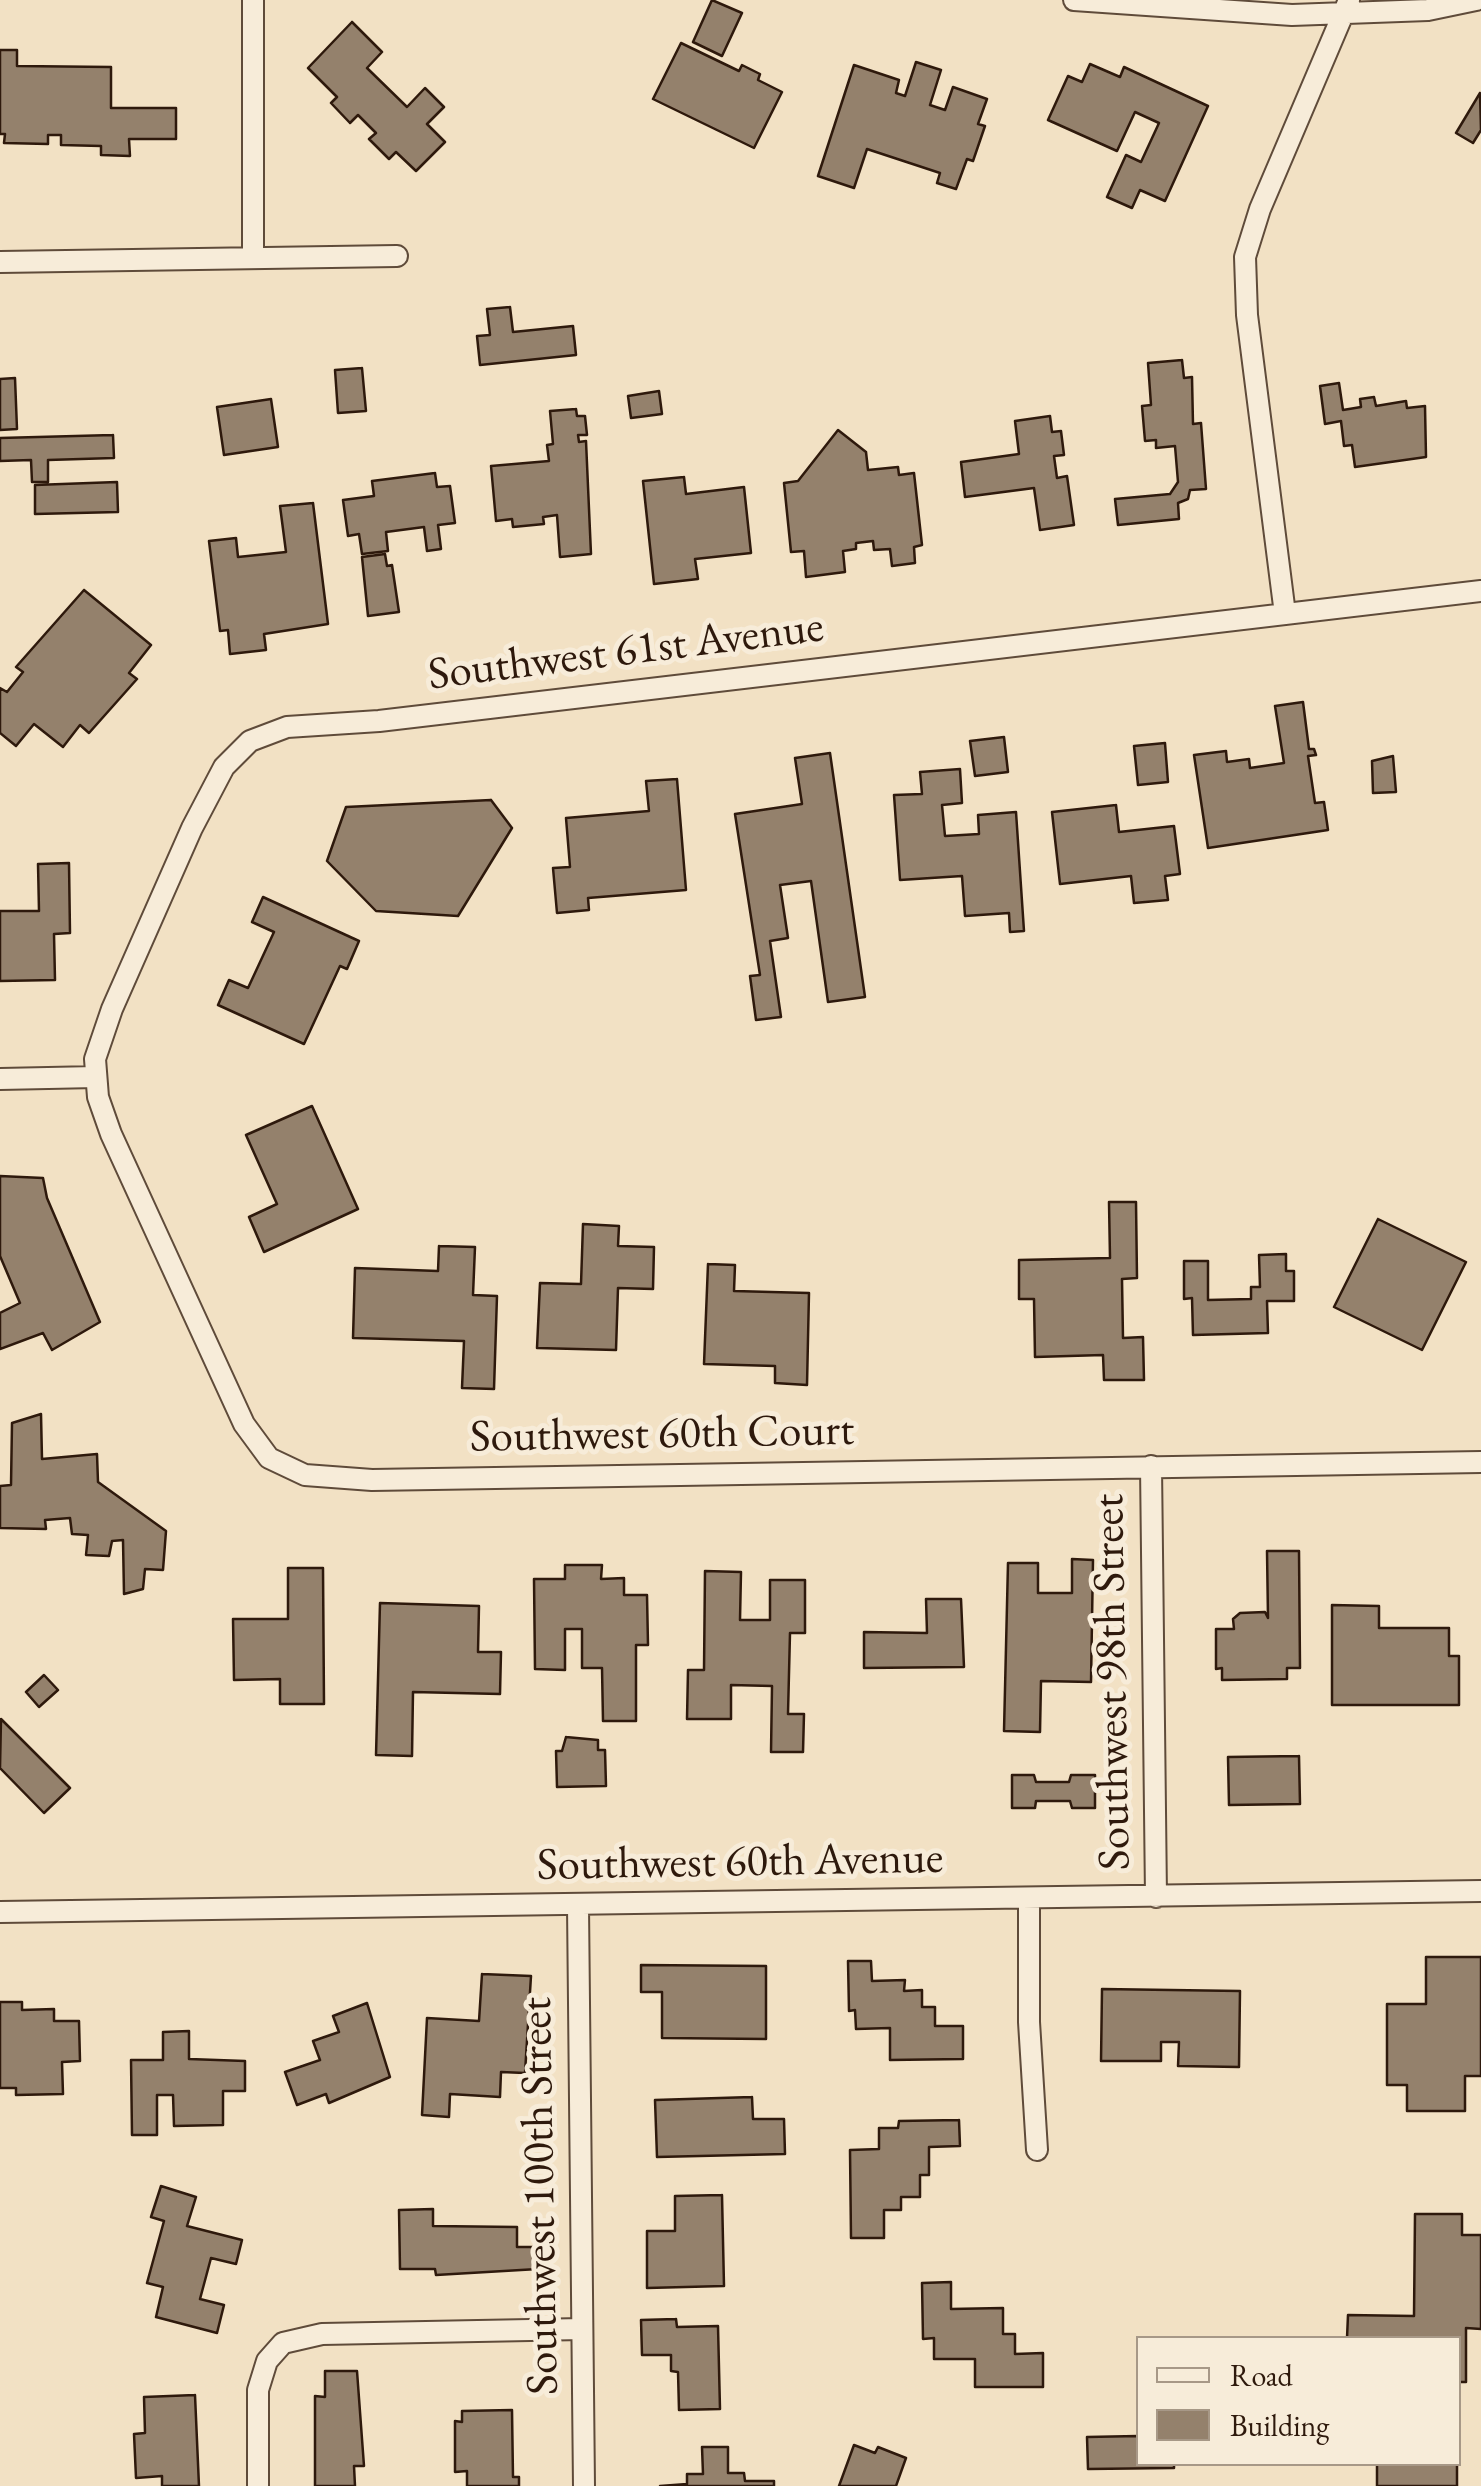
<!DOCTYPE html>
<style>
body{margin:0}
#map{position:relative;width:1481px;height:2486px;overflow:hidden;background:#f2e1c4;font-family:"EB Garamond",serif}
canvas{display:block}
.legend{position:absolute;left:1136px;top:2336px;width:325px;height:130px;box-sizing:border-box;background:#f7ecd9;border:2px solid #a79887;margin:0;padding:12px 18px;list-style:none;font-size:30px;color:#2e190c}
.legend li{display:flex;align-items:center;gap:20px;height:50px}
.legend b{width:50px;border:2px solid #a79887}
</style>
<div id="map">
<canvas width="1481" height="2486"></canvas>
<ul class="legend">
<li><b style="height:12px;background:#f7ecd9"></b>Road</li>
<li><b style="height:28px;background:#94816c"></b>Building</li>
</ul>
</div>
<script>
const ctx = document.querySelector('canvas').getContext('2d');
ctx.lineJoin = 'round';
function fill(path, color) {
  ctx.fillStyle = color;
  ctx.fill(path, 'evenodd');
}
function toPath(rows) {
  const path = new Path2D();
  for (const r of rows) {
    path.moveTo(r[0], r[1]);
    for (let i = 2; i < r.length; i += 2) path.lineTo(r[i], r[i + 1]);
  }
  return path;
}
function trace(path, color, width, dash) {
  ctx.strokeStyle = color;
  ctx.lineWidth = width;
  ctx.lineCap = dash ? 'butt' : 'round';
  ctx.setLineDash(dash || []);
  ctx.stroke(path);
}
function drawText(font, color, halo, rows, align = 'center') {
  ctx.font = font + ' "EB Garamond",serif';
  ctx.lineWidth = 10;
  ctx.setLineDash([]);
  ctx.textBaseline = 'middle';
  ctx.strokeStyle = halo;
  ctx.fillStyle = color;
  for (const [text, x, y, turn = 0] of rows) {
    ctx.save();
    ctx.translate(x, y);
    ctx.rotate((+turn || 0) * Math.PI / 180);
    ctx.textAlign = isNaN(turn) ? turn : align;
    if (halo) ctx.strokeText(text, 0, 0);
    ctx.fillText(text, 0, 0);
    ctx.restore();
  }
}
const building = toPath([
 [712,0,742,13,722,56,693,42,712,0],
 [352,22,382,52,367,68,407,107,425,88,444,107,427,124,445,142,416,171,396,152,389,159,369,139,376,133,358,115,350,123,331,103,337,97,308,68,352,22],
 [681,43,739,71,742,65,760,74,758,80,782,92,754,148,653,99,681,43],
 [0,50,17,50,17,66,111,67,111,108,176,108,176,139,129,139,130,156,101,155,101,146,61,145,61,135,48,135,48,144,4,143,5,134,0,134,0,50],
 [916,62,941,70,930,105,945,110,953,87,987,99,978,124,985,126,973,161,967,159,956,189,937,183,940,173,867,149,854,188,818,176,854,65,899,80,896,93,905,96,916,62],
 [1090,64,1120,77,1124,67,1208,106,1165,201,1140,190,1132,208,1107,197,1126,155,1141,162,1159,123,1135,112,1117,151,1048,120,1068,76,1082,82,1090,64],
 [1480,93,1481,130,1473,143,1456,133,1480,93],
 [510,307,513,332,573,326,576,355,480,365,477,336,490,335,487,309,510,307],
 [1182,360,1184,378,1192,377,1193,424,1201,423,1206,489,1190,490,1188,499,1178,503,1179,519,1118,525,1115,499,1170,494,1178,482,1175,446,1156,448,1156,440,1145,441,1142,406,1151,405,1148,363,1182,360],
 [362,368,366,411,338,413,335,370,362,368],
 [15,378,17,429,0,430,0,379,15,378],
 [1339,383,1343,410,1361,407,1360,399,1374,397,1376,406,1406,401,1407,408,1425,406,1426,457,1355,467,1352,445,1344,446,1341,421,1325,424,1320,386,1339,383],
 [659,391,662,414,631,418,628,396,659,391],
 [271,399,278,447,224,455,217,407,271,399],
 [576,409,577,416,585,416,587,435,578,435,579,442,586,441,591,554,560,557,557,515,543,517,544,524,513,527,512,519,496,521,491,466,549,461,547,445,553,444,550,411,576,409],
 [1050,416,1052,432,1061,431,1064,455,1054,456,1057,478,1067,476,1074,525,1040,530,1034,488,965,497,961,462,1019,454,1015,421,1050,416],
 [838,430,866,452,868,470,898,467,899,475,914,473,922,545,914,547,915,563,892,566,890,549,874,550,873,541,856,543,856,549,843,551,845,572,806,577,804,551,791,552,784,483,798,481,838,430],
 [113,435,114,458,48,460,48,482,32,482,31,460,0,461,0,438,113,435],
 [435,473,437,487,450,486,455,523,438,525,441,549,427,551,424,527,386,532,388,551,362,554,359,534,348,536,343,500,374,496,372,481,435,473],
 [684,477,686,494,744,487,751,553,695,559,698,579,654,584,643,481,684,477],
 [117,482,118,512,35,514,35,485,117,482],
 [313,503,328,624,264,634,266,650,230,654,228,630,220,631,209,541,236,538,238,557,286,552,280,506,313,503],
 [385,554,387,566,392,565,399,612,368,616,362,557,385,554],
 [84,590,151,645,129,673,137,679,89,733,80,725,63,747,34,724,16,746,0,733,0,688,7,692,23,672,16,667,84,590],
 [1303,702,1309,749,1314,749,1316,755,1308,756,1315,803,1324,802,1328,830,1208,848,1194,755,1226,751,1227,762,1249,759,1250,768,1284,763,1275,706,1303,702],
 [1004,737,1008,772,975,776,970,741,1004,737],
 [1165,743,1168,782,1138,785,1134,746,1165,743],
 [830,753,865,997,828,1002,811,881,780,885,788,938,770,941,781,1017,756,1020,750,976,760,975,735,814,802,804,795,758,830,753],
 [1393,756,1396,792,1373,793,1372,761,1393,756],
 [960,769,962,803,942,805,945,836,979,834,978,815,1016,812,1024,931,1010,932,1009,913,965,916,962,876,900,880,894,795,922,794,920,772,960,769],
 [677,779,686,890,588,898,589,910,557,913,553,868,570,867,566,818,649,811,646,781,677,779],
 [491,800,512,828,458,916,376,911,327,861,346,807,491,800],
 [1116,805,1119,832,1174,826,1180,874,1165,876,1168,900,1134,903,1131,876,1060,884,1052,812,1116,805],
 [69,863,70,933,54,934,55,980,0,981,0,911,39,911,38,864,69,863],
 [263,897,359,941,347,969,340,966,304,1044,218,1005,229,980,248,988,274,932,252,922,263,897],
 [312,1106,358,1209,264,1252,249,1217,277,1204,246,1135,312,1106],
 [0,1176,43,1178,47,1198,100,1322,52,1350,43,1333,0,1349,0,1313,20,1303,0,1256,0,1176],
 [1109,1202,1136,1202,1137,1278,1122,1279,1123,1338,1143,1337,1144,1380,1104,1380,1103,1355,1035,1357,1034,1299,1019,1299,1019,1260,1110,1258,1109,1202],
 [1378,1219,1466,1262,1422,1350,1334,1307,1378,1219],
 [583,1224,619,1226,618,1246,654,1247,653,1289,618,1288,616,1350,537,1348,540,1283,581,1284,583,1224],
 [439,1246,475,1247,473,1295,497,1296,494,1389,462,1388,464,1341,353,1338,355,1268,438,1271,439,1246],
 [1286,1254,1286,1271,1294,1271,1294,1301,1267,1301,1268,1333,1193,1335,1192,1298,1184,1299,1184,1261,1208,1261,1208,1300,1251,1299,1251,1287,1260,1287,1259,1255,1286,1254],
 [708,1264,735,1265,734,1291,809,1293,807,1385,775,1383,775,1366,704,1364,708,1264],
 [41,1414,42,1459,97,1454,98,1482,166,1531,163,1570,145,1569,143,1589,124,1594,123,1540,112,1541,109,1556,86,1555,88,1535,72,1534,70,1518,45,1520,46,1529,0,1528,0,1486,11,1485,12,1423,41,1414],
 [1267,1551,1299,1551,1300,1668,1287,1668,1287,1679,1222,1680,1222,1668,1216,1669,1216,1629,1234,1629,1233,1619,1240,1613,1265,1612,1268,1618,1267,1551],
 [1072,1559,1093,1560,1091,1682,1041,1681,1040,1732,1004,1731,1008,1563,1038,1563,1038,1593,1072,1593,1072,1559],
 [565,1565,602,1565,601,1579,624,1578,624,1595,647,1595,648,1645,636,1645,636,1721,603,1721,602,1668,582,1668,582,1629,565,1629,565,1670,535,1669,534,1579,565,1579,565,1565],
 [288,1568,323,1568,324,1704,280,1704,280,1679,234,1680,233,1619,288,1619,288,1568],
 [705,1571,741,1572,740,1620,770,1620,770,1580,805,1580,805,1633,790,1633,788,1714,804,1714,803,1752,771,1752,772,1686,731,1685,731,1719,687,1719,688,1670,704,1670,705,1571],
 [926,1599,961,1599,964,1667,864,1668,864,1632,927,1633,926,1599],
 [380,1603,479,1606,478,1652,501,1652,500,1694,413,1692,412,1756,376,1755,380,1603],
 [1332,1605,1379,1606,1379,1628,1449,1628,1449,1656,1459,1656,1459,1705,1332,1705,1332,1605],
 [44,1675,58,1690,39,1707,26,1692,44,1675],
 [1,1719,70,1788,44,1813,0,1768,1,1719],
 [566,1737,598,1740,598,1750,605,1750,606,1786,557,1787,556,1751,562,1751,566,1737],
 [1299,1756,1300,1804,1229,1805,1228,1757,1299,1756],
 [1012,1775,1034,1775,1036,1782,1069,1782,1071,1775,1095,1775,1095,1808,1072,1808,1070,1801,1036,1801,1035,1808,1012,1808,1012,1775],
 [1426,1957,1481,1957,1481,2076,1465,2076,1465,2111,1407,2111,1407,2085,1387,2085,1387,2004,1426,2004,1426,1957],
 [848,1961,871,1961,872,1981,905,1980,904,1991,922,1990,922,2007,935,2007,935,2026,963,2026,963,2059,890,2060,890,2028,856,2029,855,2010,849,2011,848,1961],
 [641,1965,766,1966,766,2039,662,2038,662,1992,641,1992,641,1965],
 [482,1974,531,1976,525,2073,501,2072,500,2097,450,2094,449,2117,422,2115,427,2018,479,2021,482,1974],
 [1102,1989,1240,1991,1239,2067,1178,2066,1179,2042,1161,2042,1161,2061,1101,2061,1102,1989],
 [0,2002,22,2002,22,2010,54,2009,54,2021,79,2021,80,2061,62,2062,63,2094,16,2095,16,2088,0,2088,0,2002],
 [367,2003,390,2077,329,2103,326,2094,297,2105,285,2072,320,2060,313,2041,339,2032,333,2016,367,2003],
 [189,2031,189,2059,245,2061,245,2091,223,2091,223,2125,174,2126,173,2095,157,2095,157,2135,132,2135,131,2060,163,2060,163,2032,189,2031],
 [752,2097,753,2119,784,2119,785,2154,657,2157,655,2100,752,2097],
 [959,2120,960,2146,929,2147,929,2175,920,2175,920,2197,901,2197,901,2210,884,2210,884,2238,851,2238,850,2150,879,2149,879,2128,898,2128,899,2121,959,2120],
 [161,2186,196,2197,187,2226,242,2240,236,2264,211,2258,200,2299,224,2305,217,2333,156,2317,163,2287,147,2283,164,2221,151,2217,161,2186],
 [722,2195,724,2286,647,2288,647,2231,675,2231,675,2196,722,2195],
 [433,2209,433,2226,517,2227,517,2247,538,2247,538,2269,436,2275,435,2269,400,2269,399,2210,433,2209],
 [1415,2214,1462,2214,1462,2235,1481,2235,1481,2329,1466,2328,1466,2382,1458,2382,1458,2338,1347,2338,1348,2315,1414,2316,1415,2214],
 [951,2282,951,2309,1003,2308,1003,2334,1015,2334,1015,2354,1043,2353,1043,2387,975,2387,975,2359,934,2359,934,2338,923,2339,922,2283,951,2282],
 [676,2319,677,2327,718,2326,720,2409,679,2410,678,2372,671,2371,671,2355,642,2355,641,2320,676,2319],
 [325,2371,357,2371,364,2466,354,2466,355,2486,315,2486,315,2396,325,2397,325,2371],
 [195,2395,199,2486,162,2486,162,2476,136,2478,134,2434,145,2433,144,2397,195,2395],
 [512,2410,513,2477,519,2477,519,2486,467,2486,467,2471,455,2472,455,2421,462,2422,462,2411,512,2410],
 [1138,2436,1138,2464,1174,2464,1174,2468,1088,2469,1087,2437,1138,2436],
 [854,2445,875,2453,878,2447,906,2458,896,2486,839,2486,854,2445],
 [702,2447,728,2447,728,2473,744,2473,745,2481,774,2481,774,2486,660,2486,687,2484,687,2474,703,2474,702,2447],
 [1377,2464,1457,2464,1457,2486,1377,2486,1377,2464]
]);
fill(building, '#94816c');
trace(building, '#2e190c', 2.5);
const street = toPath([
 [253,0,253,257],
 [1074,0,1292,15,1428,10,1476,0],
 [0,262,397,256],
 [1481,591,379,721,287,727,250,741,224,767,192,828,112,1009,95,1059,98,1097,111,1134,244,1424,269,1458,305,1475,372,1480,1481,1462],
 [1285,614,1247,315,1245,257,1260,209,1349,0],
 [0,1079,96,1077],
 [1151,1466,1156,1897],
 [1029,1900,1029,2022,1037,2150],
 [578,1906,584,2486],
 [0,1912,1481,1891],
 [258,2486,258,2390,267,2361,283,2343,322,2334,582,2329]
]);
trace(street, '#5f4b3a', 24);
trace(street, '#f7ecd9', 20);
drawText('45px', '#2e190c', '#f7ecd9', [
 ["Southwest 61st Avenue",626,652,-7],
 ["Southwest 60th Court",662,1435,-1],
 ["Southwest 98th Street",1113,1682,-91],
 ["Southwest 60th Avenue",740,1863,-1],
 ["Southwest 100th Street",541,2196,-91]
]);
</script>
